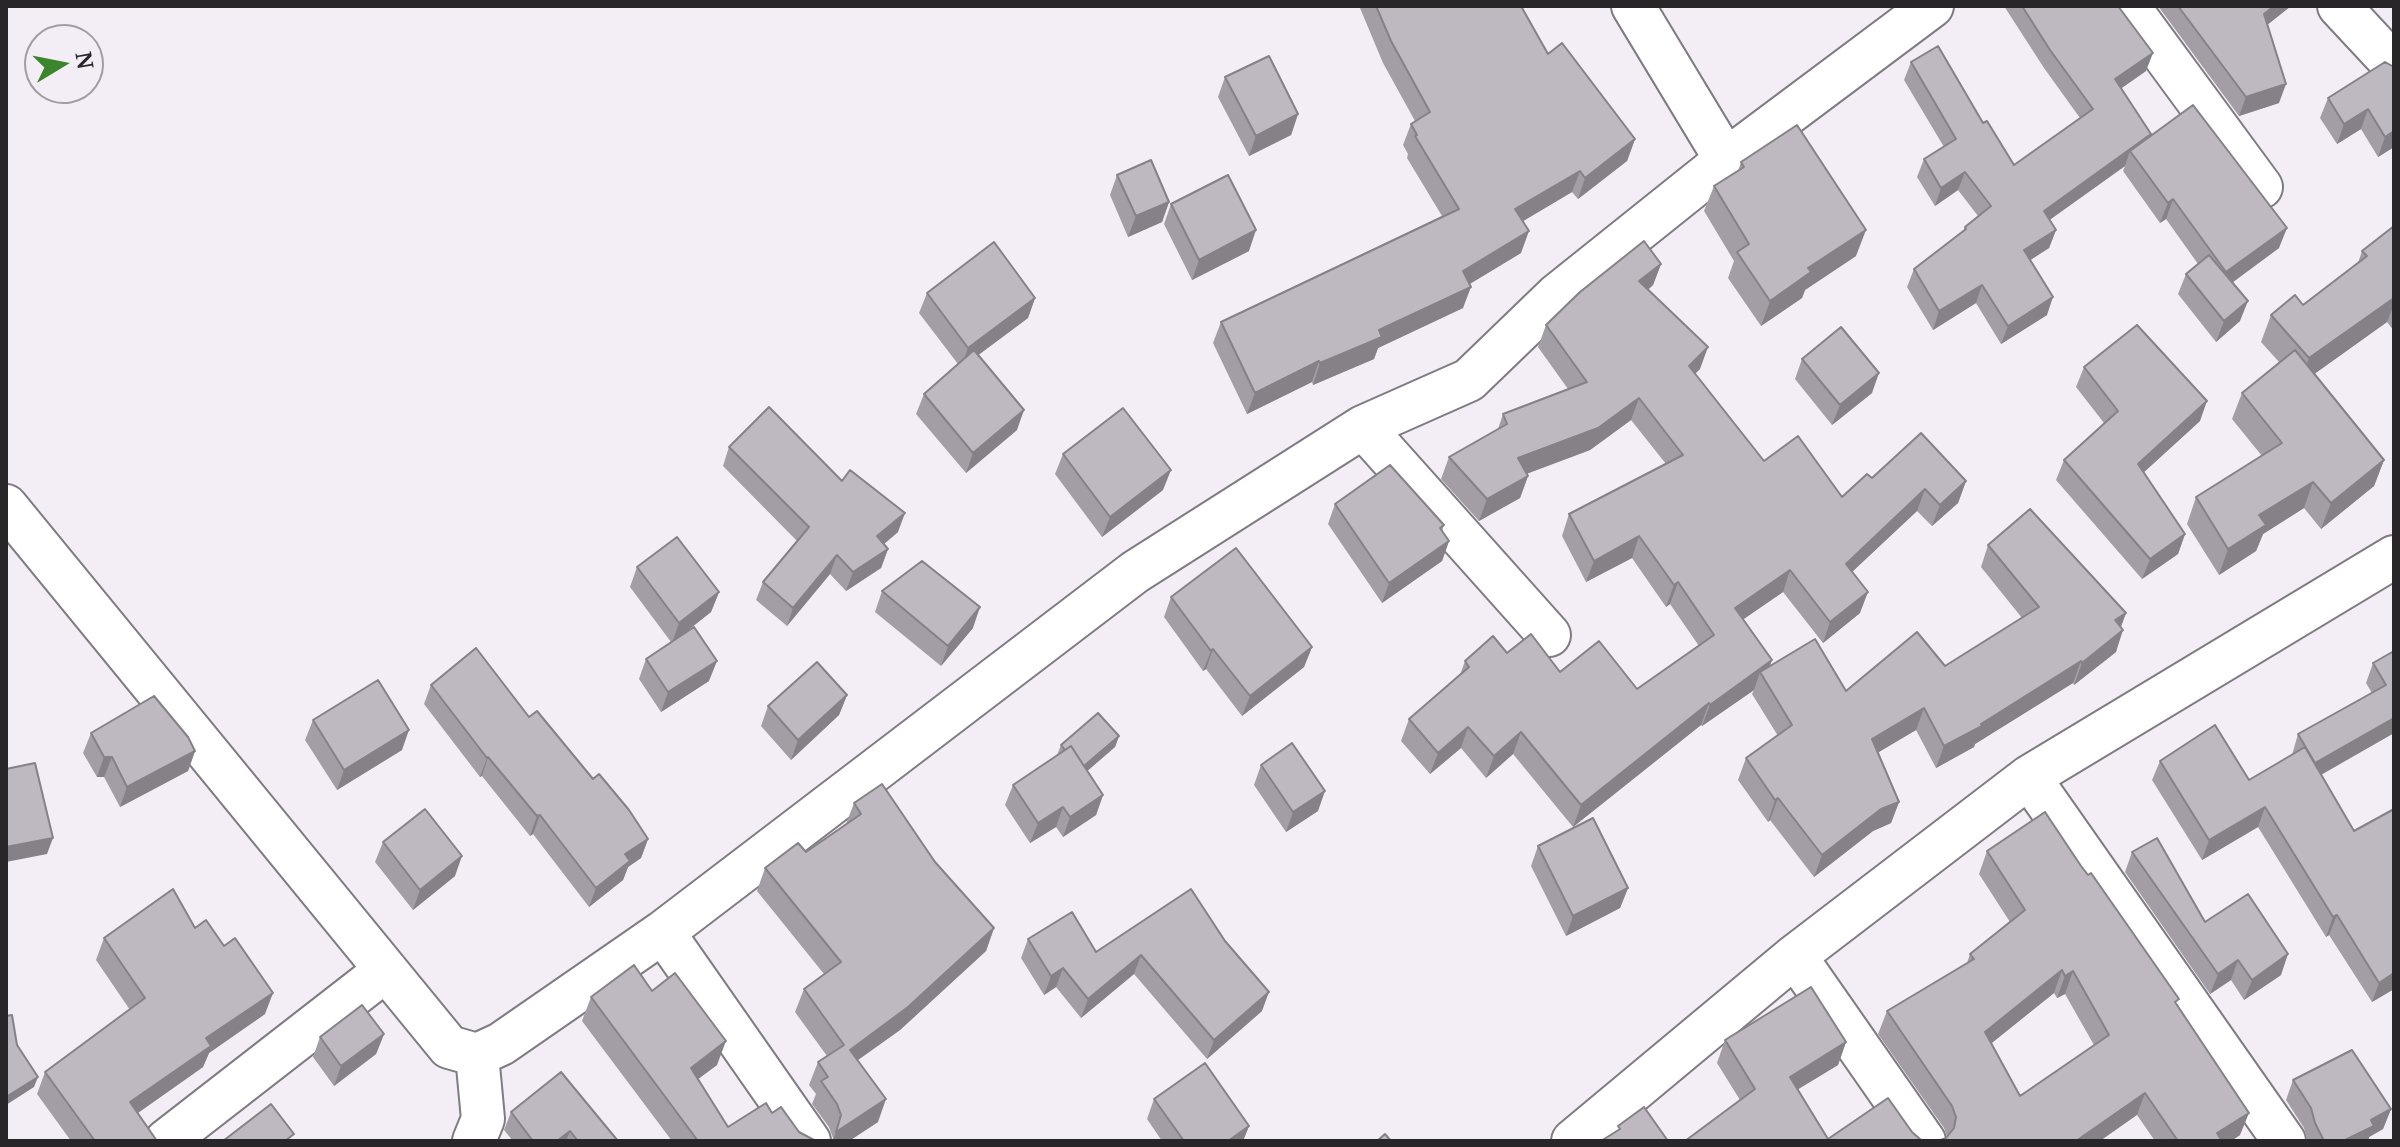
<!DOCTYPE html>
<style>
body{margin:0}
#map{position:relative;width:2400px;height:1147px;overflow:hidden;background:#f3edf5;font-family:"Noto Serif",serif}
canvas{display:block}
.frame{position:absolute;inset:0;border:8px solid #282629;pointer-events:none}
.north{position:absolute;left:24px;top:24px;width:80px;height:80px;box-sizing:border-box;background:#f3edf5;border:2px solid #a29da3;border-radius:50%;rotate:80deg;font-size:22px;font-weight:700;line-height:32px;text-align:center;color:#282629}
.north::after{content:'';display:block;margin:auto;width:28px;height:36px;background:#3b852c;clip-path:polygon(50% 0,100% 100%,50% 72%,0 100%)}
</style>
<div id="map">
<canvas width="2400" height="1147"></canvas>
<div class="frame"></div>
<div class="north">N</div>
</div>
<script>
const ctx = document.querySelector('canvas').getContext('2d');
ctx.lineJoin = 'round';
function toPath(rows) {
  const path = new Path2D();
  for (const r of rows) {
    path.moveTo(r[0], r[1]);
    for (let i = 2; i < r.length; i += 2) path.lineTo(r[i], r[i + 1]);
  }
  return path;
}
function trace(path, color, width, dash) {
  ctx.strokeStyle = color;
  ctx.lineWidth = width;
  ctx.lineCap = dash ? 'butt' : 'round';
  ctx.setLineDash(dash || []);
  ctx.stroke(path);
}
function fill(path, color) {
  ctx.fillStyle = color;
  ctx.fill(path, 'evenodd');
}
const street = toPath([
 [1633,6,1726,160],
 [2128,6,2261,187],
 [2339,6,2394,65],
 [1363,427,1549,635],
 [6,506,449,1047,477,1055,501,1044,663,932,809,1141],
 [2029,777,2284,1141],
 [663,932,1135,572,1363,427,1469,380,1556,296,1726,160,1932,6],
 [1795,956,1924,1141],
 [166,1141,386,970],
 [474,1141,483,1119,477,1055],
 [1573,1141,1795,956,2029,777,2394,557]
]);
trace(street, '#807b82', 46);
trace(street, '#fff', 42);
fill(toPath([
 [1360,6,1521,6,1548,54,1635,139,1627,161,1578,199,1572,192,1523,221,1521,253,1469,284,1463,308,1378,348,1374,359,1313,385,1312,382,1247,414,1213,343,1221,322,1442,216,1407,158,1408,154,1403,145,1411,124,1415,121,1383,63,1360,8],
 [2004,6,2106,6,2146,71,2121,88,2150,137,2279,248,2232,283,2240,321,2216,342,2178,294,2186,274,2198,264,2166,219,2160,223,2123,171,2125,166,2049,220,2056,230,2049,248,2030,260,2047,315,2001,344,1976,303,1933,330,1907,287,1914,269,1963,232,1965,227,1978,216,1958,190,1935,206,1917,177,1924,159,1944,147,1904,80,1911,62,1983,123,2014,165,2080,118,2044,68],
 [2158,6,2291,6,2267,25,2279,103,2239,116],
 [2394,67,2394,147,2378,157,2361,129,2337,144,2320,118,2328,98],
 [1225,77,1298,114,1291,135,1249,156,1218,97],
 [1741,162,1856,256,1805,290,1802,298,1761,326,1728,278,1734,261,1704,211,1714,186,1738,171],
 [1117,175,1169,202,1162,222,1128,237,1110,195],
 [1171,204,1249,251,1192,280,1164,224],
 [2394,226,2394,331,2387,322,2314,374,2384,460,2374,486,2321,529,2304,508,2263,534,2256,551,2219,575,2187,524,2196,497,2262,456,2232,419,2242,393,2279,362,2261,342,2271,315,2303,305,2358,263,2362,251],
 [1661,264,1653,285,1648,290,1700,369,1695,373,1764,461,1842,497,1872,478,1966,481,1958,503,1932,526,1917,511,1852,572,1860,613,1823,643,1783,592,1743,619,1770,666,1846,691,1945,666,2022,618,1981,567,1988,545,2126,613,2121,627,2116,652,2074,685,2073,683,1975,744,1974,747,1936,768,1916,730,1878,752,1899,802,1891,823,1873,831,1814,877,1770,820,1768,822,1738,780,1746,758,1778,736,1752,694,1754,690,1702,726,1701,725,1573,827,1513,754,1486,778,1461,748,1430,774,1401,741,1409,719,1460,675,1465,661,1507,653,1560,672,1637,689,1699,646,1670,604,1666,607,1632,558,1586,582,1562,536,1569,514,1666,464,1631,420,1590,450,1526,474,1528,476,1520,498,1479,521,1441,479,1449,457,1498,429,1503,414,1568,389,1538,347,1546,325],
 [927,293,1035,298,1028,318,978,355,1017,430,966,473,916,414,924,394,958,364,919,313],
 [1802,359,1872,393,1832,425,1795,379],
 [2084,367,2200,421,2144,472,2185,534,2178,554,2142,579,2056,480,2064,460,2104,423,2076,387],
 [729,447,842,481,898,532,884,544,888,549,881,568,846,591,830,574,787,626,756,600,763,582,797,541,723,466],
 [1063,454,1163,490,1102,537,1055,474],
 [1335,504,1444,525,1442,531,1449,541,1442,561,1382,603,1328,524],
 [637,567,719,592,711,612,675,640,709,681,661,712,639,679,646,659,671,642,630,587],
 [882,591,973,628,941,666,875,612],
 [1171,597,1312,647,1304,667,1242,716,1206,669,1203,671,1164,617],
 [2394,651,2394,733,2321,775,2354,831,2394,809,2394,989,2372,1002,2329,935,2326,937,2258,827,2202,860,2152,780,2160,761,2249,780,2292,755,2298,734,2372,693,2366,683,2373,663],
 [431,685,529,717,593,779,648,839,641,858,628,867,623,880,589,907,533,834,530,836,482,776,480,777,424,704],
 [847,695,839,715,791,760,761,726,768,706],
 [313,720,402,750,337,790,305,740],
 [91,733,195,751,188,771,120,807,104,777,97,777,83,753],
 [1119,736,1115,747,1087,771,1103,795,1096,815,1063,837,1056,827,1030,843,1005,805,1013,785,1057,755,1061,745],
 [1261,765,1318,811,1286,832,1254,785],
 [854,803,935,862,994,928,986,951,900,1030,858,1060,878,1122,849,1141,832,1141,833,1138,829,1127,812,1104,816,1094,809,1085,818,1062,827,1056,795,1012,804,989,824,974,757,891,765,868,806,852,846,824],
 [383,842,455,876,413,910,375,862],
 [1538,846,1628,888,1620,908,1566,936,1531,866],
 [1987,851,2081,866,2177,1005,2240,1135,2231,1141,2155,1141,2137,1115,1947,1137,1944,1128,1878,1034,1887,1011,1967,963,1970,954,2010,922,1979,874],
 [2054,993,2057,998,2065,994,2094,1045,2020,1096,1991,1043],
 [2132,852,2205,922,2281,975,2244,1000,2231,980,2210,994,2125,872],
 [1191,889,1262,1011,1207,1059,1134,974,1081,1018,1056,987,1044,995,1021,958,1028,939,1096,952],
 [195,928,265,1014,209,1053,203,1067,138,1113,157,1141,71,1141,37,1094,45,1072,130,1010,96,960,104,938],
 [652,991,717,1065,698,1079,728,1127,772,1113,813,1141,672,1141,582,1021,591,997],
 [384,1034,376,1054,334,1086,313,1057,320,1037],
 [1725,1040,1846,1042,1838,1065,1798,1089,1828,1139,1912,1132,1921,1140,1685,1141,1740,1100,1717,1063],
 [2293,1080,2391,1109,2383,1129,2369,1137,2368,1141,2307,1141,2304,1128,2286,1100],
 [1154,1099,1249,1126,1243,1141,1162,1141,1147,1119],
 [511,1112,618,1141,513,1141,504,1130]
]), '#a39ea5');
fill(toPath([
 [2274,6,2291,6,2257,33,2264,14],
 [2153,53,2146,71,2109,97,2115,79],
 [2286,84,2279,103,2239,116,2246,97],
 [2368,109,2361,129,2337,144,2344,124],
 [1298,114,1291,135,1249,156,1256,136],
 [2394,131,2394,147,2378,157,2385,137],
 [2151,134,2144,152,2130,151,2125,166,2037,229,2044,211],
 [1635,139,1627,161,1578,199,1585,178],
 [1580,171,1572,192,1508,230,1515,209],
 [1965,172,1958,190,1935,206,1941,188],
 [2173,199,2166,219,2160,223,2168,203],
 [1169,202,1162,222,1128,237,1136,216],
 [2287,228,2279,248,2219,292,2226,272],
 [1256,230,1249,251,1192,280,1199,260],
 [1866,230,1856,256,1805,290,1802,298,1761,326,1770,301,1808,268],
 [2056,230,2049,248,2018,268,2024,250],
 [1529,231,1521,253,1455,293,1463,271],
 [1661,264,1653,285,1631,303,1639,281],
 [1982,285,1976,303,1933,330,1939,311],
 [1471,287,1463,308,1378,348,1374,359,1313,385,1320,363,1379,330],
 [2053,297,2047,315,2001,344,2008,326],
 [1035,298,1028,318,961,368,968,348],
 [2394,298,2394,304,2387,322,2299,385,2309,358],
 [2248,301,2240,321,2216,342,2224,321],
 [1708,347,1700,369,1681,388,1689,366],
 [1319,361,1312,382,1247,414,1255,393],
 [1879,373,1872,393,1832,425,1840,405],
 [1639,398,1631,420,1590,450,1510,480,1518,458],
 [2207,401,2200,421,2131,484,2138,464],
 [1024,410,1017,430,966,473,973,453],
 [2384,460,2374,486,2321,529,2331,503],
 [1171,470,1163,490,1102,537,1110,517],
 [1528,476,1520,498,1479,521,1487,499],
 [1966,481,1958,503,1932,526,1940,505],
 [2313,482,2304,508,2263,534,2256,551,2219,575,2228,549,2259,515],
 [1925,489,1917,511,1838,585,1846,564],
 [905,513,898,532,871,555,877,536],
 [2185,534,2178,554,2142,579,2150,559],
 [1639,536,1632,558,1586,582,1594,561],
 [1449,541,1442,561,1382,603,1389,583],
 [888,549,881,568,846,591,853,572],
 [837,555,830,574,787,626,793,608],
 [1790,570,1783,592,1728,630,1735,608],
 [1678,582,1670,604,1666,607,1674,585],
 [719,592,711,612,672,643,679,623],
 [1868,592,1860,613,1823,643,1830,622],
 [980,607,973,628,941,666,948,646],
 [2126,613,2118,634,2115,620],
 [2123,630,2116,652,2074,685,2082,663],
 [1312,647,1304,667,1242,716,1250,696],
 [1213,649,1206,669,1203,671,1211,651],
 [1772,660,1765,680,1760,672,1754,690,1702,726,1710,705],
 [717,661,709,681,661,712,668,692],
 [2081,661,2073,683,1975,744,1974,747,1936,768,1944,746],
 [847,695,839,715,791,760,798,740],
 [1709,703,1701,725,1573,827,1581,805],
 [1924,708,1916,730,1864,761,1872,739],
 [2394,718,2394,733,2308,782,2315,763],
 [1468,727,1461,748,1430,774,1438,753],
 [409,730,402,750,337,790,344,770],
 [1521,732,1513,754,1486,778,1494,756],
 [1119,736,1115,747,1078,779,1081,769],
 [195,751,188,771,120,807,127,787],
 [104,757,112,757,104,777,97,777],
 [488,757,482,776,480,777,487,758],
 [1325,791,1318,811,1286,832,1293,812],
 [1103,795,1096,815,1063,837,1070,817],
 [1778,798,1770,820,1768,822,1775,800],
 [1899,802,1891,823,1873,831,1814,877,1822,855,1881,809],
 [1063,807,1056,827,1030,843,1038,823],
 [2265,807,2258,827,2202,860,2209,840],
 [540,815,533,834,530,836,537,816],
 [53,838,47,854,6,862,6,847],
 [648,839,641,858,628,867,623,880,589,907,596,888,625,854],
 [462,856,455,876,413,910,420,890],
 [1628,888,1620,908,1566,936,1573,916],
 [2337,915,2329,935,2326,937,2333,917],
 [994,928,986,951,900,1030,841,1072,850,1050],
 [2288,954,2281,975,2244,1000,2252,980],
 [1141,955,1134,974,1081,1018,1088,999],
 [2238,960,2231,980,2210,994,2218,974],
 [1063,968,1056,987,1044,995,1051,976],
 [2062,970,2054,993,1977,1055,1985,1032],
 [2073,971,2065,994,2057,998,2065,976],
 [2394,973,2394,989,2372,1002,2379,983],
 [1269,992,1262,1011,1207,1059,1214,1040],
 [273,993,265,1014,209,1053,203,1067,122,1124,130,1102,206,1038],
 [384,1034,376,1054,334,1086,341,1066],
 [726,1041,717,1065,682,1091,691,1068],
 [1846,1042,1838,1065,1782,1099,1790,1077],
 [38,1077,34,1087,6,1105,6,1097],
 [2145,1093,2137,1115,2100,1141,2076,1141],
 [886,1099,878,1122,849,1141,833,1141,836,1132],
 [2391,1109,2383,1129,2369,1137,2368,1141,2343,1141,2371,1120],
 [2249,1113,2240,1135,2231,1141,2214,1141,2217,1133],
 [1249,1126,1243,1141,1228,1141],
 [570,1131,566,1141,557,1141]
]), '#858186');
const building = toPath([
 [1376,6,1521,6,1548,54,1562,43,1635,139,1585,178,1580,171,1515,209,1529,231,1463,271,1471,287,1379,330,1382,337,1320,363,1319,361,1255,393,1221,322,1459,209,1415,136,1417,135,1411,124,1430,112,1391,41,1376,6],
 [2022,6,2118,6,2153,53,2115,79,2151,134,2044,211,2056,230,2024,250,2053,297,2008,326,1982,285,1939,311,1914,269,1966,229,1965,227,1991,206,1965,172,1941,188,1924,159,1956,139,1911,62,1938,46,1983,123,1987,121,2014,165,2093,109,2050,50,2022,6],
 [2178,6,2274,6,2264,14,2286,84,2246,97,2178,6],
 [1269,56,1298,114,1256,136,1225,77,1269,56],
 [2385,62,2394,67,2394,131,2385,137,2368,109,2344,124,2328,98,2385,62],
 [2193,105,2287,228,2226,272,2173,199,2168,203,2130,151,2193,105],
 [1797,125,1866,230,1808,268,1811,272,1770,301,1737,252,1749,244,1714,186,1744,167,1741,162,1797,125],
 [1151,160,1169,202,1136,216,1117,175,1151,160],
 [1228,175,1256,230,1199,260,1171,204,1228,175],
 [2394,226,2394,298,2309,358,2271,315,2295,295,2303,305,2367,256,2362,251,2394,226],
 [1644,241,1661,264,1639,281,1708,347,1689,366,1764,461,1798,436,1842,497,1867,474,1872,478,1921,433,1966,481,1940,505,1925,489,1846,564,1868,592,1830,622,1790,570,1735,608,1772,660,1710,705,1709,703,1581,805,1521,732,1494,756,1468,727,1438,753,1409,719,1469,667,1465,661,1493,636,1507,653,1531,634,1560,672,1599,641,1637,689,1714,635,1678,582,1674,585,1639,536,1594,561,1569,514,1683,455,1639,398,1598,428,1518,458,1528,476,1487,499,1449,457,1507,424,1503,414,1587,382,1546,325,1580,292,1644,241],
 [994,242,1035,298,968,348,927,293,994,242],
 [2209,255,2248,301,2224,321,2186,274,2209,255],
 [2137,325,2207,401,2138,464,2185,534,2150,559,2064,460,2118,411,2084,367,2137,325],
 [1841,327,1879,373,1840,405,1802,359,1841,327],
 [974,350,1024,410,973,453,924,394,974,350],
 [2295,350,2384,460,2331,503,2313,482,2259,515,2266,525,2228,549,2196,497,2282,443,2242,393,2295,350],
 [769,407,842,481,850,470,905,513,877,536,888,549,853,572,837,555,793,608,763,582,809,527,729,447,769,407],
 [1123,408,1171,470,1110,517,1063,454,1123,408],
 [1390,465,1444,525,1440,528,1449,541,1389,583,1335,504,1390,465],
 [2030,509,2126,613,2115,620,2123,630,2082,663,2081,661,1981,724,1982,726,1944,746,1924,708,1872,739,1899,802,1881,809,1822,855,1778,798,1775,800,1746,758,1792,725,1760,672,1815,639,1846,691,1917,632,1945,666,2039,607,1988,545,2030,509],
 [677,537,719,592,679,623,637,567,677,537],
 [1236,548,1312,647,1250,696,1213,649,1211,651,1171,597,1236,548],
 [922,561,980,607,948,646,882,591,922,561],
 [694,627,717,661,668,692,646,659,694,627],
 [476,648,529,717,537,711,593,779,599,774,629,810,648,839,625,854,630,861,596,888,540,815,537,816,488,757,487,758,431,685,476,648],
 [2394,651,2394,718,2315,763,2298,734,2386,685,2373,663,2394,651],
 [817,662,847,695,798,740,768,706,817,662],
 [378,680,409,730,344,770,313,720,378,680],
 [154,696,188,737,195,751,127,787,112,757,104,757,91,733,154,696],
 [1098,713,1119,736,1084,766,1071,746,1065,750,1061,745,1098,713],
 [2215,725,2249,780,2305,747,2354,831,2394,809,2394,973,2379,983,2337,915,2333,917,2265,807,2209,840,2160,761,2215,725],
 [1292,743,1325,791,1293,812,1261,765,1292,743],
 [1071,746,1103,795,1070,817,1063,807,1038,823,1013,785,1071,746],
 [35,763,53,838,6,847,6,769,35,763],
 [882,784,935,862,994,928,908,1007,850,1050,886,1099,836,1132,841,1115,837,1104,821,1081,828,1077,818,1062,844,1045,804,989,841,962,765,868,798,843,806,852,861,814,854,803,882,784],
 [425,809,462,856,420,890,383,842,425,809],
 [2045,812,2081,866,2088,875,2091,873,2179,999,2175,1002,2249,1113,2217,1133,2222,1141,2178,1141,2145,1093,2076,1141,1938,1141,1946,1138,1954,1128,1956,1117,1952,1106,1887,1011,1974,959,1970,954,2025,910,1987,851,2045,812],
 [2062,970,2065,976,2073,971,2109,1035,2020,1096,1985,1032,2062,970],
 [1593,818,1628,888,1573,916,1538,846,1593,818],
 [2157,838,2205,922,2248,894,2288,954,2252,980,2238,960,2218,974,2132,852,2157,838],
 [173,889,195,928,206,920,224,946,235,938,273,993,206,1038,211,1046,130,1102,157,1141,95,1141,45,1072,145,998,104,938,173,889],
 [1191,889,1225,941,1269,992,1214,1040,1141,955,1088,999,1063,968,1051,976,1028,939,1072,912,1096,952,1191,889],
 [634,965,652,991,675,973,726,1041,691,1068,728,1127,766,1103,772,1113,781,1107,799,1132,814,1140,698,1141,591,997,634,965],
 [1811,987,1846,1042,1790,1077,1828,1139,1888,1098,1912,1132,1921,1140,1926,1141,1685,1141,1755,1089,1725,1040,1811,987],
 [362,1005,384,1034,341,1066,320,1037,362,1005],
 [12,1015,17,1045,38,1077,6,1097,6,1016,12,1015],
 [2352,1050,2391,1109,2371,1120,2374,1126,2343,1141,2324,1141,2315,1123,2311,1108,2293,1080,2352,1050],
 [1205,1063,1249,1126,1228,1141,1184,1141,1154,1099,1205,1063],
 [561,1072,618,1141,578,1141,570,1131,557,1141,533,1141,511,1112,561,1072],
 [271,1104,294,1134,285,1141,223,1141,271,1104],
 [1644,1107,1668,1141,1601,1141,1620,1129,1618,1126,1644,1107],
 [1385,1134,1391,1141,1377,1141,1385,1134]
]);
fill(building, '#beb8c0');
trace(building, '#858186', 2);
</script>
